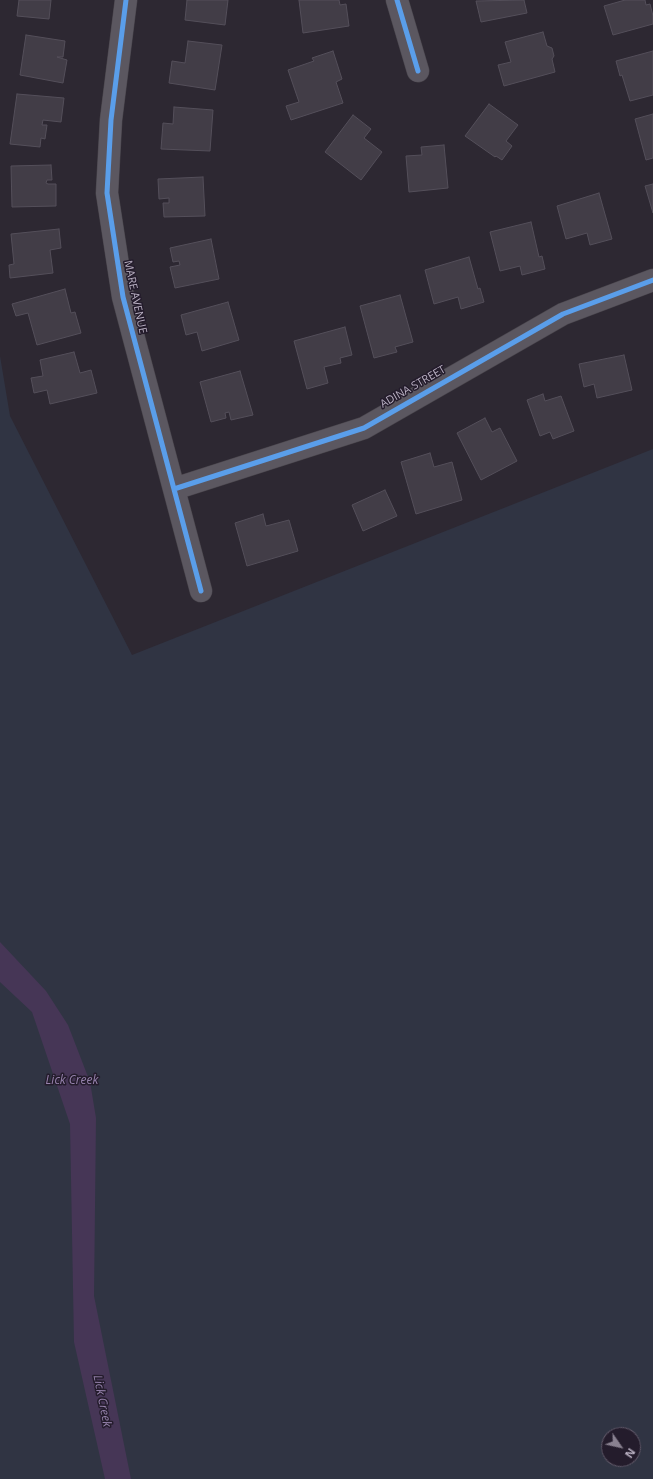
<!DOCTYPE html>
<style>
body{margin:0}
#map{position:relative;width:653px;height:1479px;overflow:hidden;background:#2d2832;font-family:"Open Sans",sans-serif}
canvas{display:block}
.north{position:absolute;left:601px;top:1427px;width:40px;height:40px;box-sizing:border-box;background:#241c2c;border:1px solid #605868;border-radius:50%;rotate:124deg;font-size:11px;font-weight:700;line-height:16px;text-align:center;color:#bab1c3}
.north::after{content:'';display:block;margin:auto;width:14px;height:18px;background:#898190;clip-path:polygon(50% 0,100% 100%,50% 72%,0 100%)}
</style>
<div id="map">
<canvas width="653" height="1479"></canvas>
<div class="north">N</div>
</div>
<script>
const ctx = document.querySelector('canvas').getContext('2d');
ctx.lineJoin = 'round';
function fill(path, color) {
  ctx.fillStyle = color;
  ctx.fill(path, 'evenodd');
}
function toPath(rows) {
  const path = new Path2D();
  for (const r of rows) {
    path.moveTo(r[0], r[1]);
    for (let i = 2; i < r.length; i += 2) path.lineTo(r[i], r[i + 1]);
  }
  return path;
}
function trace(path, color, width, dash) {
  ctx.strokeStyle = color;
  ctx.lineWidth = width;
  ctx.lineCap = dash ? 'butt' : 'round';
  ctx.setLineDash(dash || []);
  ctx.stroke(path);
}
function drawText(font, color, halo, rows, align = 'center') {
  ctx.font = font + ' "Open Sans",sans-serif';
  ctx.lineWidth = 3;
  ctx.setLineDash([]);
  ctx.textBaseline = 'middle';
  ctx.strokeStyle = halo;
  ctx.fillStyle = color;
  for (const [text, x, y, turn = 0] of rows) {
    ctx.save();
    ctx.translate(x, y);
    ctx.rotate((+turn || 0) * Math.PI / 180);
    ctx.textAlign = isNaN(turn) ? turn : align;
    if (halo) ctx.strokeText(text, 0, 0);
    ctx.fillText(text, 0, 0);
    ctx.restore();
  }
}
fill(toPath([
 [0,356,10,416,132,655,653,449,653,1479,0,1479],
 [609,1435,633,1435,633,1459,609,1459]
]), '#303443');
fill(toPath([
 [0,942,46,991,68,1025,90,1082,96,1118,94,1296,131,1479,105,1479,74,1342,70,1124,32,1012,0,982]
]), '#463656');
const building = toPath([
 [19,0,51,0,49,19,17,16,19,0],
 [187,0,228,0,225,25,185,20,187,0],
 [299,0,339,0,340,5,346,4,349,26,303,33,299,0],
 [524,0,527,13,481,22,476,1,524,0],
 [625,0,645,0,646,5,650,4,653,16,653,24,613,35,604,6,625,0],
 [543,32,547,46,552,48,554,56,552,59,555,72,504,86,498,65,511,62,505,42,543,32],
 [26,35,65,41,63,57,57,57,67,60,63,83,20,75,26,35],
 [188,41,222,45,215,90,169,83,172,61,185,63,188,41],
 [333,51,342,79,336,82,343,103,291,120,286,106,299,102,288,70,314,61,312,58,333,51],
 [653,51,653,95,630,101,622,75,620,76,616,61,653,51],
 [17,94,64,98,61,122,43,120,42,125,47,125,45,139,41,138,40,147,10,144,17,94],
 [489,104,518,125,506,141,512,146,502,160,496,156,495,157,465,136,489,104],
 [174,107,213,110,210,151,161,149,163,123,173,124,174,107],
 [653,114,653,158,646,160,635,119,653,114],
 [353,115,371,129,364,138,382,152,361,180,325,152,353,115],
 [444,145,448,188,409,192,406,156,422,155,421,147,444,145],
 [51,165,52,180,47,180,46,183,48,184,56,184,56,206,12,207,11,166,51,165],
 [203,177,205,216,164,217,163,203,169,203,169,198,159,199,158,179,203,177],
 [653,184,653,213,645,186,653,184],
 [599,193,612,239,590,245,587,233,566,239,557,206,599,193],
 [531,222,539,257,542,256,545,269,522,275,520,266,500,271,490,232,531,222],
 [59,229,61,248,50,250,53,273,10,278,9,265,14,264,11,234,59,229],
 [211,239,219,279,175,288,170,267,180,265,179,261,173,262,170,248,211,239],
 [469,257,478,289,480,288,484,302,461,309,458,297,434,304,425,270,469,257],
 [65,289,71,313,75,312,81,333,37,345,28,313,16,316,12,304,65,289],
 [400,295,413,342,395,347,397,352,374,358,360,306,400,295],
 [228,302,239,340,202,351,197,332,186,335,181,315,228,302],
 [345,327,352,355,340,358,341,363,324,367,328,383,307,389,294,341,345,327],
 [74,352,80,373,91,370,97,393,50,404,47,390,34,393,31,378,43,376,40,360,74,352],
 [624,355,632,390,597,398,594,384,584,387,579,364,624,355],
 [240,371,253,415,231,420,229,412,225,413,226,418,211,422,200,382,240,371],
 [543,394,545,401,561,396,574,431,553,439,550,432,540,436,527,400,543,394],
 [485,418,492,432,500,428,517,461,481,480,457,433,485,418],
 [430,453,434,467,452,462,462,500,416,514,401,462,430,453],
 [385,490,397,516,363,531,352,505,385,490],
 [263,514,266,526,289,520,298,551,247,566,235,523,263,514]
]);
fill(building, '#423d47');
trace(building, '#544f5a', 1);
const minor = toPath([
 [126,0,111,120,107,193,123,297,201,591],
 [397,0,418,71],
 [174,489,364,428,563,314,653,280]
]);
trace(minor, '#48444b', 23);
trace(minor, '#5b5760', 22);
trace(toPath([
 [126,0,111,120,107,193,123,297,201,591],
 [397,0,418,71],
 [174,489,364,428,563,314,653,280]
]), '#5a9eea', 5);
drawText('11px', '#bab1c3', '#241c2c', [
 ["MARE AVENUE",135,297,78],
 ["ADINA STREET",413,387,-30]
]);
drawText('italic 12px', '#9783ad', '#241c2c', [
 ["Lick Creek",72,1081],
 ["Lick Creek",102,1401,79]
]);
</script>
